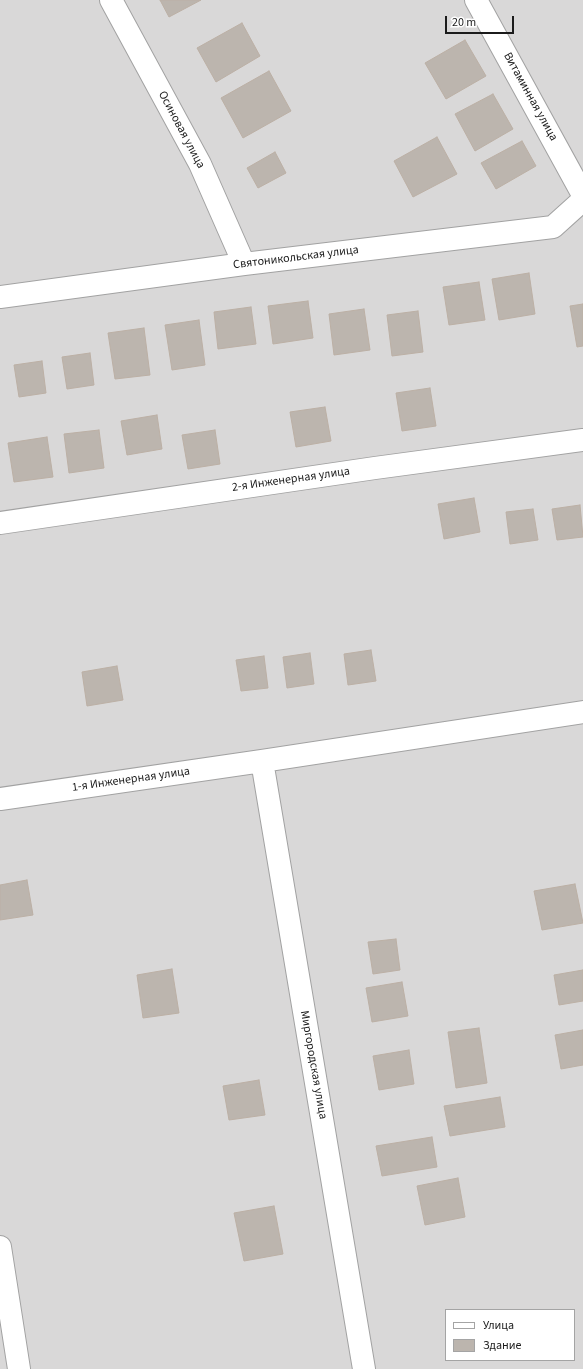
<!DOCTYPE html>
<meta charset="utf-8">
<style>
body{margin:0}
#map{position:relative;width:583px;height:1369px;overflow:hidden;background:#ece9e1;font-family:"Source Sans 3",sans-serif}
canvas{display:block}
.legend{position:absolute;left:445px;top:1309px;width:130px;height:52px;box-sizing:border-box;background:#fff;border:1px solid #a4a4a4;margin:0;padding:5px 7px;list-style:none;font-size:12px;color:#1b1b1b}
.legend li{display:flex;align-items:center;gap:8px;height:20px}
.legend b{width:20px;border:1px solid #a4a4a4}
.scale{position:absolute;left:445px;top:16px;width:69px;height:18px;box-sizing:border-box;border:2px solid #1b1b1b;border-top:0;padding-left:5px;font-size:12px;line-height:14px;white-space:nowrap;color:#1b1b1b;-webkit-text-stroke:3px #fff;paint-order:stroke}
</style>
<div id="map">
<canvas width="583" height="1369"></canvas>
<ul class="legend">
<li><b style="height:5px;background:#fff"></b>Улица</li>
<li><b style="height:11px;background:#bcb5ae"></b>Здание</li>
</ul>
<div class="scale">20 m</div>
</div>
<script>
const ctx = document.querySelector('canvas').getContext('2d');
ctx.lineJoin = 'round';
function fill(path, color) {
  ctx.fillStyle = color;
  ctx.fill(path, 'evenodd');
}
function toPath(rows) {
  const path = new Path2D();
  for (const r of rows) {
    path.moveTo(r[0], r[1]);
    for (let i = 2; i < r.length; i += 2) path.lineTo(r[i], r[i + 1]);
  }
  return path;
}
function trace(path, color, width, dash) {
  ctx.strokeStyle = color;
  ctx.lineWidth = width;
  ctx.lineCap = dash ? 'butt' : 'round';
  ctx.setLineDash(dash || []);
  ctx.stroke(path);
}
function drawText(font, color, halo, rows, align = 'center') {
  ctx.font = font + ' "Source Sans 3",sans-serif';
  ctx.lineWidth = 4;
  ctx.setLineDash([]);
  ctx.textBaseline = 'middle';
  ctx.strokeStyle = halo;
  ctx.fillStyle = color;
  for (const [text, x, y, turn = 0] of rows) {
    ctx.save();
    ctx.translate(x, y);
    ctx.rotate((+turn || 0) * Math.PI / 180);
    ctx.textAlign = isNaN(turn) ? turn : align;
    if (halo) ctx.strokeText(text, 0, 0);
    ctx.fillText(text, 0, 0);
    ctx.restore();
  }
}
fill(toPath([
 [0,0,583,0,583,1369,0,1369],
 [446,1310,574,1310,574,1360,446,1360]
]), '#d9d8d8');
const building = toPath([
 [160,0,201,0,169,17,160,0],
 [242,23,260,56,216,82,197,48,242,23],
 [465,40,486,76,446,99,425,63,465,40],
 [269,71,291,111,243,138,221,98,269,71],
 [493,94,513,129,475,151,455,114,493,94],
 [437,137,457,174,413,197,394,161,437,137],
 [522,141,536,166,496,189,481,163,522,141],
 [275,152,286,173,258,188,247,168,275,152],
 [529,273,535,314,499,320,492,279,529,273],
 [479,282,485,320,449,325,443,287,479,282],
 [308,301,313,338,273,344,268,306,308,301],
 [583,304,583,346,577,347,570,306,583,304],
 [251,307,256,344,218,349,214,312,251,307],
 [364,309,370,350,334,355,329,314,364,309],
 [418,311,423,352,392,356,387,315,418,311],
 [199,320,205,365,172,370,165,325,199,320],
 [144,328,150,375,115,379,108,333,144,328],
 [90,353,94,385,67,389,62,357,90,353],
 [42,361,46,393,19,397,14,365,42,361],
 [430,388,436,426,402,431,396,393,430,388],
 [325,407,331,441,296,447,290,412,325,407],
 [157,415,162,449,127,455,121,421,157,415],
 [99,430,104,468,69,473,64,434,99,430],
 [215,430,220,464,188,469,182,435,215,430],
 [47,437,53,477,14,482,8,443,47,437],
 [474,498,480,532,444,539,438,504,474,498],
 [580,505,583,537,557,540,552,509,580,505],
 [533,509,538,540,510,544,506,512,533,509],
 [371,650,376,681,348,685,344,654,371,650],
 [310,653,314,684,287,688,283,657,310,653],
 [264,656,268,688,241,691,236,660,264,656],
 [117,666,123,700,87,706,82,672,117,666],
 [27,880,33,915,0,920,0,885,27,880],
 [575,884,583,923,542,930,534,891,575,884],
 [396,939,400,970,373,974,368,942,396,939],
 [172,969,179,1013,143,1018,137,975,172,969],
 [583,970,583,1001,559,1005,554,975,583,970],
 [402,982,408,1016,372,1022,366,988,402,982],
 [479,1028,487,1083,456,1088,448,1032,479,1028],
 [583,1030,583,1065,561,1069,555,1035,583,1030],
 [409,1050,414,1084,379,1090,373,1056,409,1050],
 [259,1080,265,1115,229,1120,223,1086,259,1080],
 [500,1097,505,1127,450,1136,444,1106,500,1097],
 [432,1137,437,1167,382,1176,376,1146,432,1137],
 [458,1178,465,1217,425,1225,417,1186,458,1178],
 [274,1206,283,1254,244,1261,234,1213,274,1206]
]);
fill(building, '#bcb5ae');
trace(building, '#bcb0a5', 1);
const minor = toPath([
 [111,0,200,164,244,264],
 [476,0,583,195],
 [0,297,244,264,553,227,583,200],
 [0,523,375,468,583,440],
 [262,761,364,1369],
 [0,799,262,761,583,712],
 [0,1247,19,1369]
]);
trace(minor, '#a2a2a2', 24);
trace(minor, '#fff', 22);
drawText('12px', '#1b1b1b', '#fff', [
 ["Витаминная улица",530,97,61],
 ["Осиновая улица",181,130,62],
 ["Святоникольская улица",296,258,-7],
 ["2-я Инженерная улица",291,480,-8],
 ["1-я Инженерная улица",131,780,-8],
 ["Миргородская улица",313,1065,80]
]);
</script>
